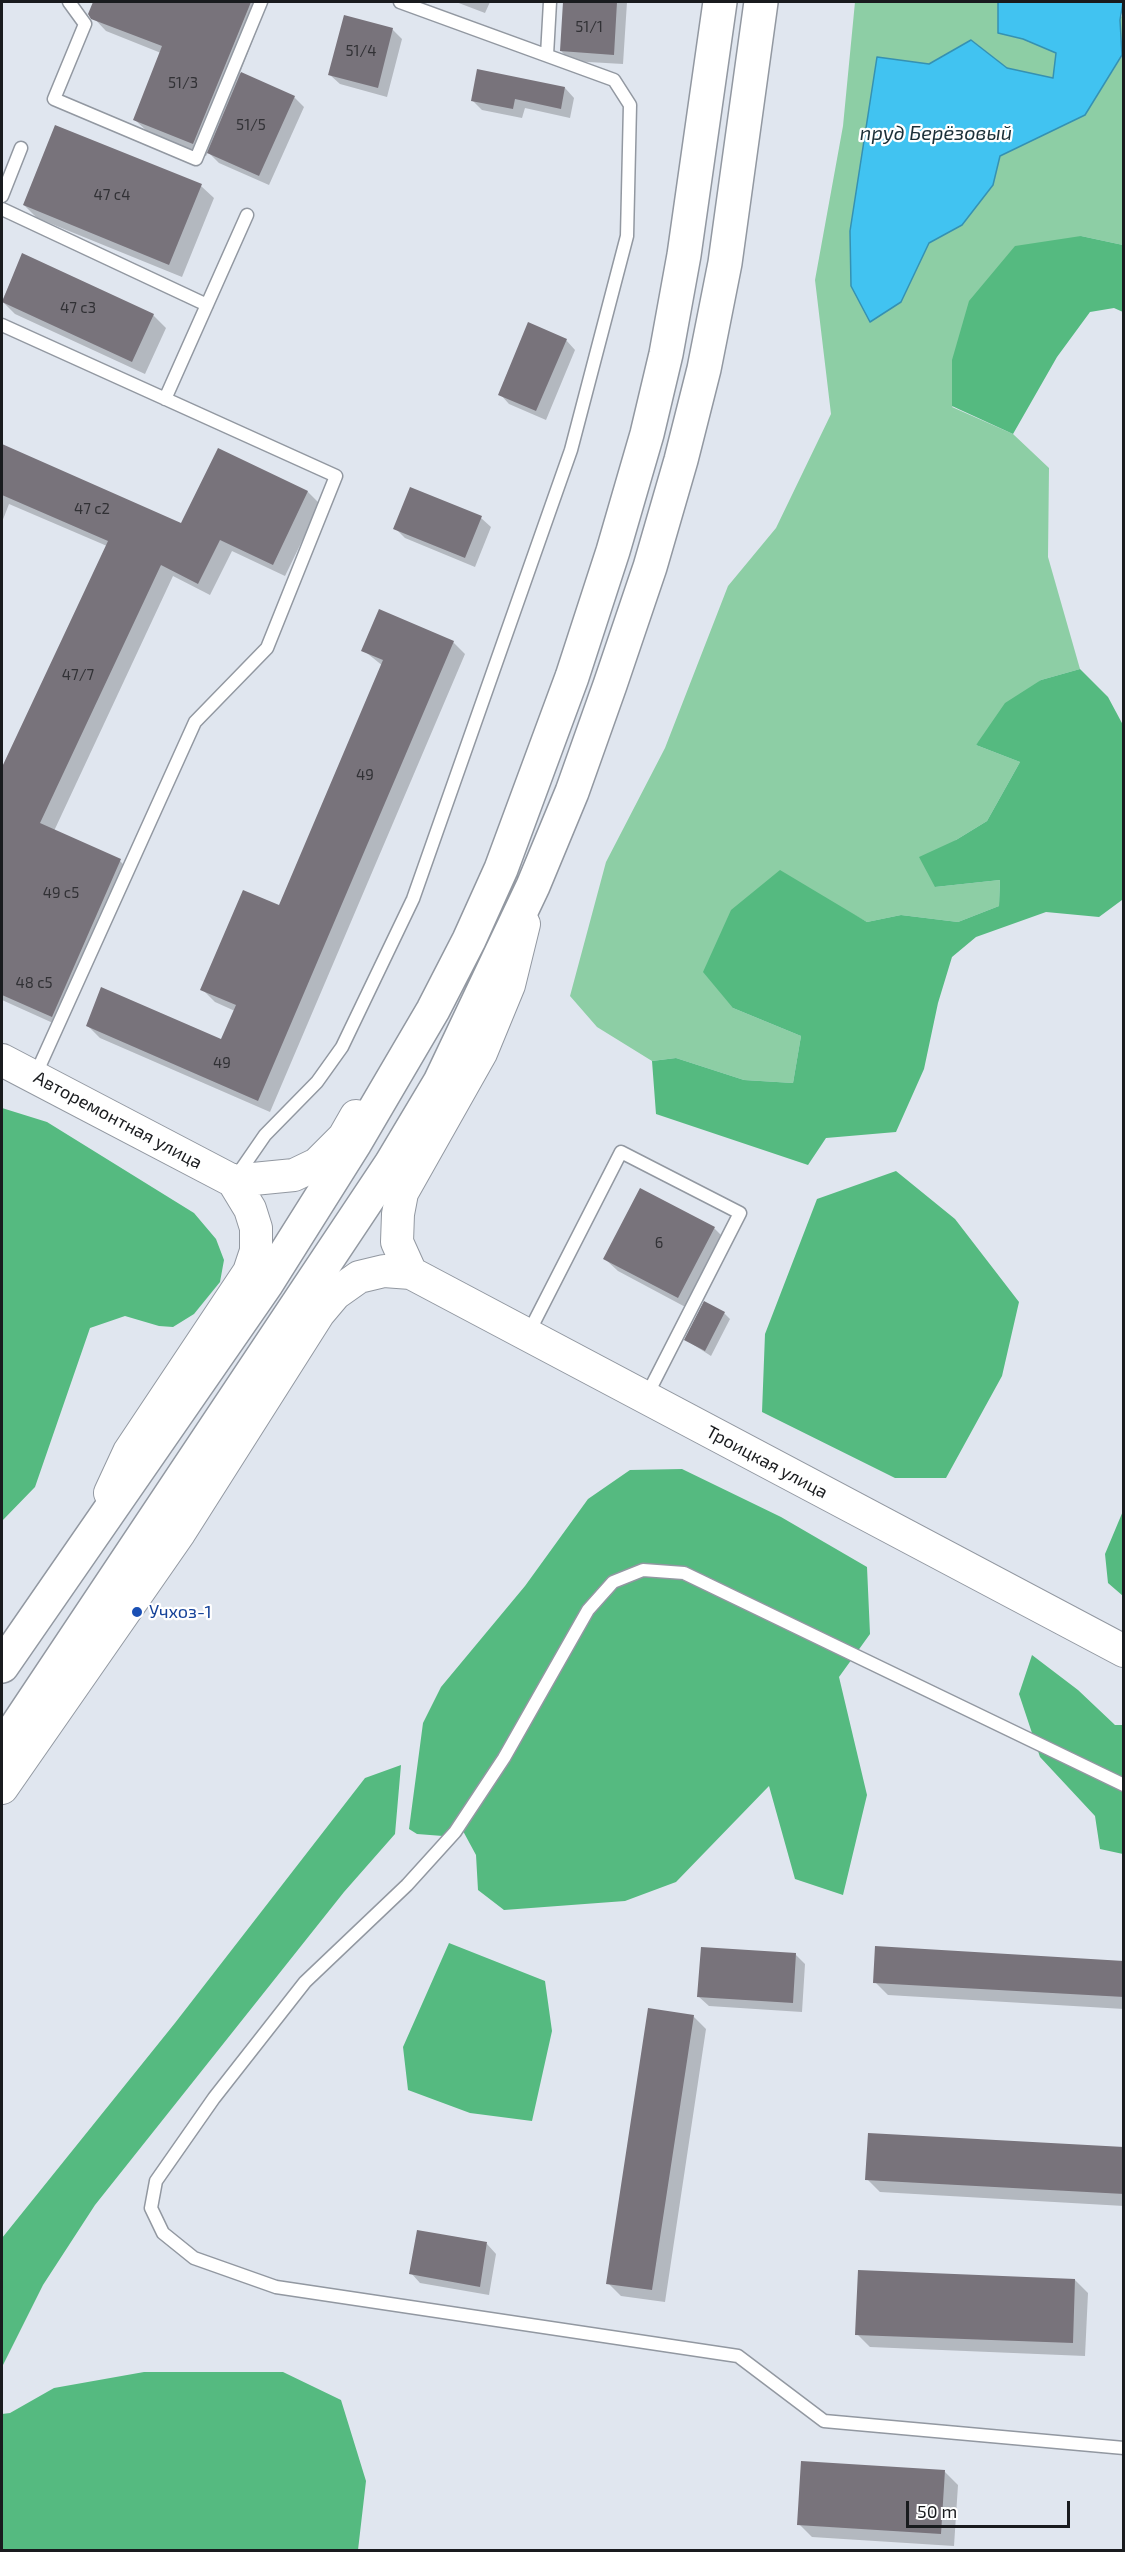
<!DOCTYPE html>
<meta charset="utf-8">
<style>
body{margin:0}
#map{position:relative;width:1125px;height:2552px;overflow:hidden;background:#e0e6ef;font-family:"Exo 2",sans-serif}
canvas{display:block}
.frame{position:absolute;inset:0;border:3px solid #191b1e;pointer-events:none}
.scale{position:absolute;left:906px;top:2501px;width:164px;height:27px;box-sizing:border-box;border:3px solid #191b1e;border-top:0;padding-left:8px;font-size:18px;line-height:21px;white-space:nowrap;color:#191b1e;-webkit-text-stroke:4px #fff;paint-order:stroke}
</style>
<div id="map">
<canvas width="1125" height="2552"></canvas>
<div class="frame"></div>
<div class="scale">50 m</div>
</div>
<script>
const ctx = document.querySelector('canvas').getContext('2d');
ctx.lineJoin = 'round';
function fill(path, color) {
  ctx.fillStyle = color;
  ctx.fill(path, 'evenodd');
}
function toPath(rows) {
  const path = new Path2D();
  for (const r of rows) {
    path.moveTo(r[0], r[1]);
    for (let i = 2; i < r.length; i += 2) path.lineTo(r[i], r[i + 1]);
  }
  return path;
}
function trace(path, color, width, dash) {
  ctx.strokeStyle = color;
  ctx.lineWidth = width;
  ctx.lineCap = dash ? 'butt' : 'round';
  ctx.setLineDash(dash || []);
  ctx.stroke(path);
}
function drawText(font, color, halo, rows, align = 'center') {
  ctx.font = font + ' "Exo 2",sans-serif';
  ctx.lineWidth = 4.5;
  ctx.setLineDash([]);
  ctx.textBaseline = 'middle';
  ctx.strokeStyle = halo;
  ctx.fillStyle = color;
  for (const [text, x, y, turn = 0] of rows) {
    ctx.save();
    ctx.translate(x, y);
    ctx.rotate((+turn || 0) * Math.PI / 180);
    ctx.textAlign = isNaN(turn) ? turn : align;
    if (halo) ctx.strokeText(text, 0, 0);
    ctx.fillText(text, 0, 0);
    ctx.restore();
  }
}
fill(toPath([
 [855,2,998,2,999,33,1023,39,1057,53,1053,79,1007,68,971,40,929,64,863,162,850,231,901,302,929,243,962,225,993,185,1000,156,1085,115,1122,56,1120,19,1123,14,1123,245,1081,236,952,407,1013,434,1049,468,1048,557,1080,669,1041,680,976,745,1020,762,987,821,956,840,935,887,1000,880,999,906,958,922,901,915,867,922,832,903,733,1008,801,1036,793,1083,744,1080,676,1058,652,1061,597,1027,570,996,606,862,665,748,728,586,776,528,831,414,815,280,843,126]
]), '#8dcea5');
fill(toPath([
 [1081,236,1123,245,1123,312,1114,308,1090,312,1057,357,1013,434,952,406,952,360,969,301,1015,246],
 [1080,669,1108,697,1123,725,1122,900,1099,917,1046,912,976,937,952,957,938,1003,924,1069,896,1132,826,1138,808,1165,656,1114,652,1061,676,1058,744,1080,793,1083,801,1036,733,1008,703,972,731,910,780,870,867,922,901,915,958,922,999,906,1000,880,935,887,919,857,956,840,987,821,1020,762,976,745,1005,703,1041,680],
 [2,1108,47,1122,194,1213,216,1239,224,1260,220,1282,194,1314,173,1327,159,1326,125,1316,90,1328,35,1487,2,1521],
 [896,1171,955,1219,1019,1302,1002,1376,946,1478,895,1478,762,1412,765,1334,817,1199],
 [682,1469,781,1517,867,1567,870,1634,839,1677,867,1795,843,1895,795,1879,769,1786,676,1882,625,1901,504,1910,478,1890,476,1855,463,1831,443,1836,417,1834,409,1829,423,1723,441,1687,525,1586,588,1499,630,1470],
 [1123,1511,1123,1596,1108,1583,1105,1554],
 [1032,1655,1078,1690,1115,1725,1123,1725,1123,1854,1100,1849,1095,1816,1040,1757,1019,1694],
 [401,1765,395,1834,344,1892,95,2205,43,2285,2,2367,2,2238,175,2023,365,1778],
 [449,1943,545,1981,552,2031,532,2121,470,2113,408,2090,403,2047],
 [144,2372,283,2372,341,2400,366,2481,358,2550,2,2550,2,2414,10,2413,54,2388]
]), '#55ba80');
const water = toPath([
 [998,2,1123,2,1120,20,1122,55,1085,115,1000,156,993,185,962,225,929,243,901,302,870,322,851,286,850,231,877,57,929,64,971,40,1007,68,1053,78,1056,53,1023,39,998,33,998,2]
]);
fill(water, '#41c3f1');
trace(water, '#3591b2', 1.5);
fill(toPath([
 [95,2,268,2,240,73,294,97,304,107,269,185,219,163,208,152,206,156,148,132,135,120,161,53,106,31,90,14],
 [456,2,490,2,485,13],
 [565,2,627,2,623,64,571,61,561,51],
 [392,29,402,39,387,97,340,84,330,75],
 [565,88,574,98,570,118,525,108,522,118,482,110,472,100],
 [201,186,214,198,182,277,37,218,24,205],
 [23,255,153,315,166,328,145,374,15,314,2,301],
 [566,340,575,350,546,420,509,404,500,394],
 [2,446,182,525,219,450,308,492,320,504,285,576,232,551,210,595,173,576,54,831,120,861,132,873,64,1028,2,1000,2,769,107,546,9,504,2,522],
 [481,518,491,527,475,567,405,538,395,528],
 [453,642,465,654,270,1112,100,1038,87,1025,222,1041,235,1011,215,1002,202,989,280,907,383,666,363,650],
 [714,1228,727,1241,691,1310,618,1271,605,1259],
 [724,1313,730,1319,711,1356,686,1340],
 [795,1954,805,1964,802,2012,709,2006,699,1997],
 [1124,1962,1124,2009,888,1995,875,1982],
 [693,2016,706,2029,665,2302,621,2296,608,2283],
 [1124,2149,1124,2206,880,2192,867,2179],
 [487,2244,496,2254,489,2295,420,2283,411,2273],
 [1075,2280,1088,2293,1085,2356,870,2347,857,2334],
 [945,2472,958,2485,954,2546,812,2537,799,2524]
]), '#0003');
fill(toPath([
 [93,2,251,2,193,144,133,120,162,46,91,19,88,14],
 [563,2,617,2,614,55,560,51],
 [344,15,393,28,378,88,328,75],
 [477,69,565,87,561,109,515,99,513,109,471,101],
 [241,72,295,96,259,176,207,153],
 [55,125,202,184,169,265,23,205],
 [22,253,154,314,132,362,2,302],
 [528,322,567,339,536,411,498,395],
 [2,444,181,523,218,448,308,491,273,565,220,540,198,584,161,565,40,823,121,859,52,1017,2,995,2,767,108,541,2,495],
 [410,487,482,516,465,558,393,529],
 [379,609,454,641,258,1101,86,1026,101,987,221,1039,236,1005,200,990,243,890,279,905,383,660,361,651],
 [640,1188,715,1227,678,1298,603,1259],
 [704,1301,725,1312,705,1351,684,1340],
 [875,1946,1124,1961,1124,1997,873,1983],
 [701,1947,796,1953,793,2003,697,1997],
 [648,2008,694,2015,652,2290,606,2284],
 [868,2133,1124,2147,1124,2194,865,2180],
 [417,2230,487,2242,480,2287,409,2274],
 [858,2270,1075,2279,1073,2343,855,2335],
 [801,2461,945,2470,941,2534,797,2525]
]), '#78737b');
const service = toPath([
 [69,2,85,24,54,99,196,159,261,2],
 [547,55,550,2],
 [2,196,21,148],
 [2,209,207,305],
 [2,325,336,476,267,648,195,722,35,1076],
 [165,399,247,215],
 [236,1177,265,1135,317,1082,342,1047,413,899,571,450,627,236,630,105,614,80,400,2],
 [528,1334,621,1152,740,1213,646,1397],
 [1124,1785,684,1573,643,1570,613,1582,588,1610,504,1758,455,1832,407,1885,305,1982,214,2098,156,2181,151,2208,163,2233,194,2258,276,2287,738,2356,824,2421,1124,2448]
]);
const tertiary = toPath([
 [2,1060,233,1181],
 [233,1181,294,1175,317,1164,344,1137,356,1116],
 [411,1273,397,1242,398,1214,402,1193,481,1053,509,985,524,924],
 [110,1493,129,1452,249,1272,256,1251,256,1228,250,1209,233,1181],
 [2,1788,180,1532,319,1313,335,1294,359,1277,384,1271,411,1273,1124,1651]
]);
const trunk = toPath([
 [2,1666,267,1283,355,1143,433,1010,469,940,501,869,572,677,613,551,647,434,666,354,684,255,720,2],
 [2,1748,391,1164,440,1082,533,886,572,792,610,685,650,567,681,460,704,369,725,263,761,2]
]);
trace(service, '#9298a1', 15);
trace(tertiary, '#9298a1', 34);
trace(trunk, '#9298a1', 36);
trace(service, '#fff', 12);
trace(tertiary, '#fff', 32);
trace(trunk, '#fff', 33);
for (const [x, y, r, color] of [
 [137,1612,6,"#1a4fb4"]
]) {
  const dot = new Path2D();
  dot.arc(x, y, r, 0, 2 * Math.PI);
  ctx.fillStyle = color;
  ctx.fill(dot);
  trace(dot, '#fff', 2);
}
drawText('15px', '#313135', null, [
 ["51/1",589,27],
 ["51/4",361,51],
 ["51/3",183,83],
 ["51/5",251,125],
 ["47 с4",112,195],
 ["47 с3",78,308],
 ["47 с2",92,509],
 ["47/7",78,675],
 ["49",365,775],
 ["49 с5",61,893],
 ["48 с5",34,983],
 ["49",222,1063],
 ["6",659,1243]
]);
drawText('18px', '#191b1e', '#fff', [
 ["Авторемонтная улица",118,1120,28],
 ["Троицкая улица",767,1462,28]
]);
drawText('18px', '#164399', '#fff', [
 ["Учхоз-1",149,1612]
], 'left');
drawText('italic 20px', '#1a2f38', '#fff', [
 ["пруд Берёзовый",936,133]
]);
</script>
